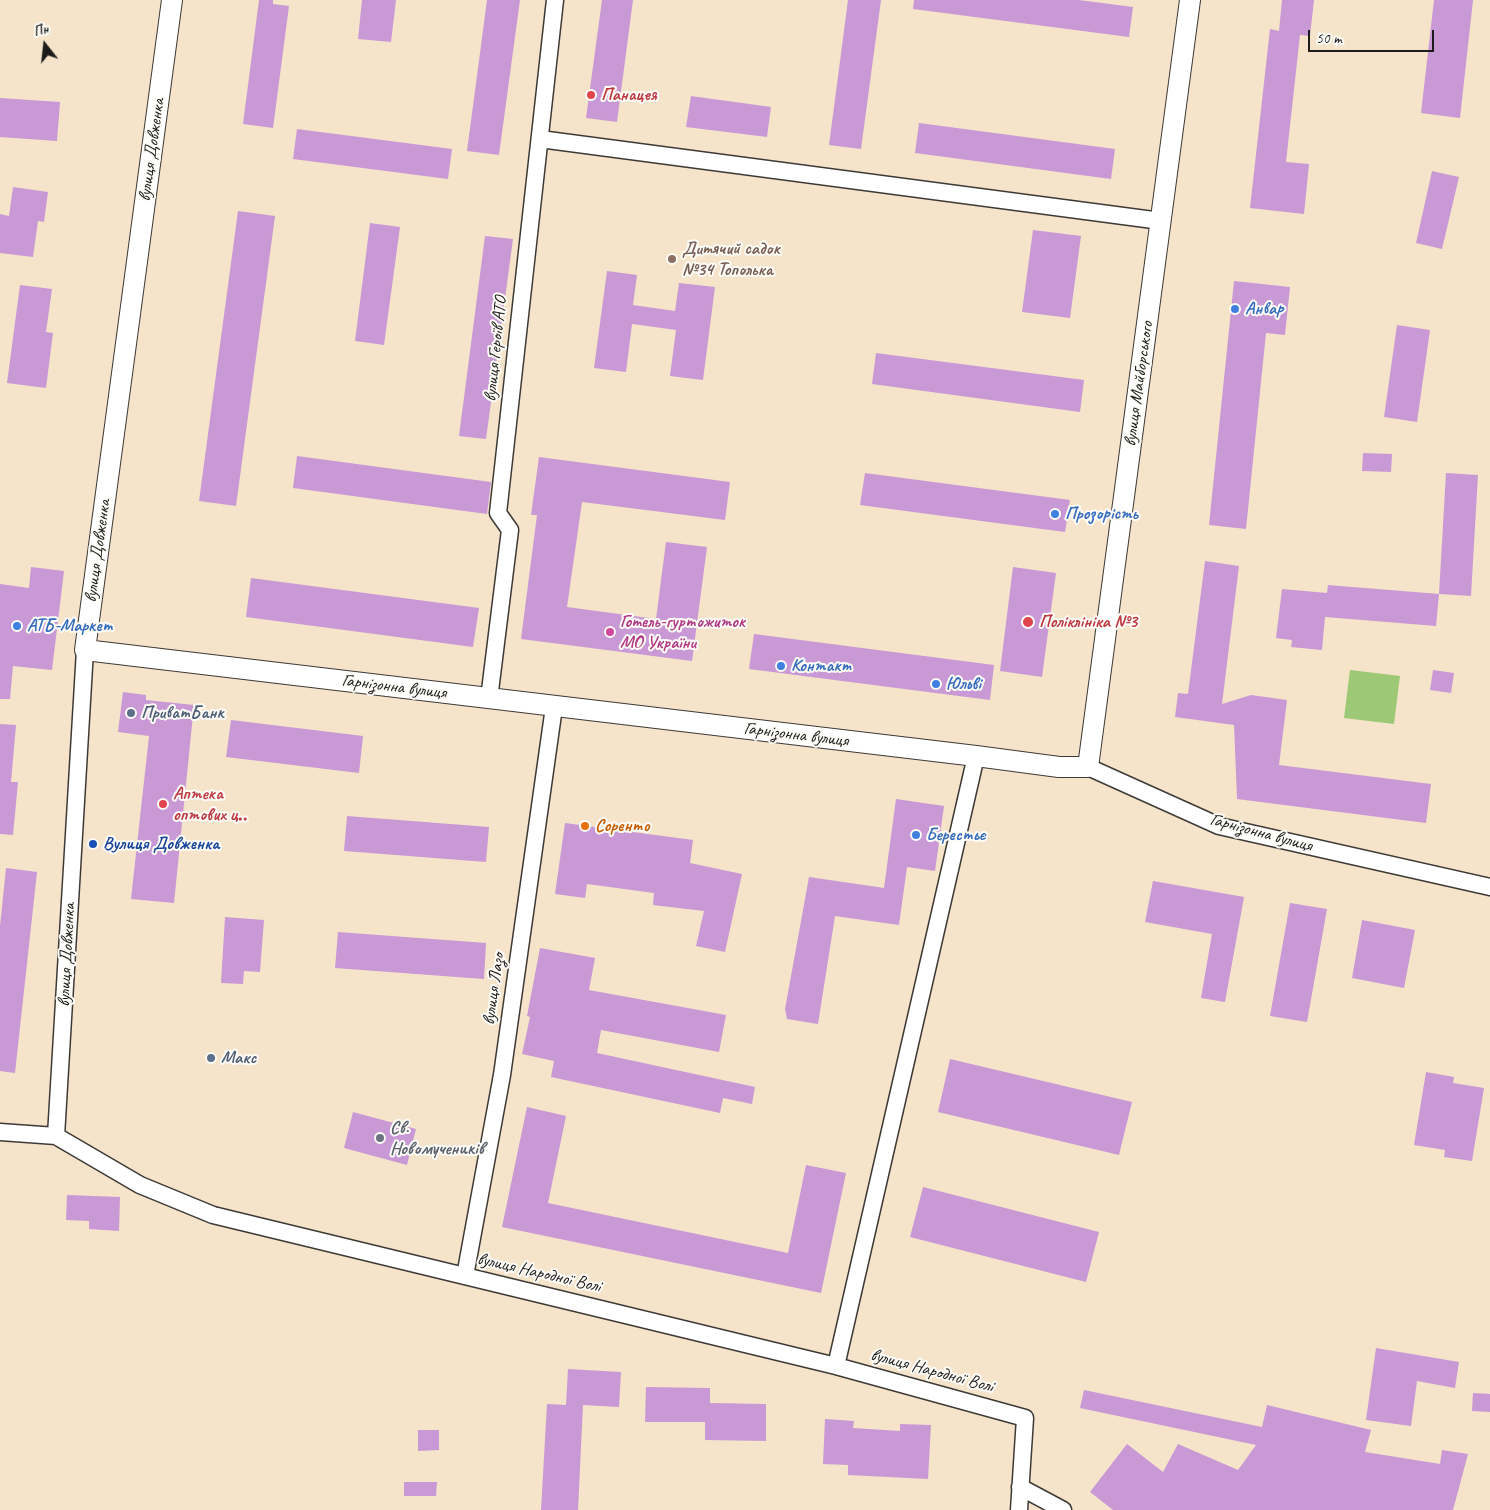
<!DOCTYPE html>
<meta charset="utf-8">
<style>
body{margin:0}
#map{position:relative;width:1490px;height:1510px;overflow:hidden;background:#f5e3ca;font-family:Caveat,sans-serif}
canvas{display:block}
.north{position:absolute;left:20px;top:20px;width:50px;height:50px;-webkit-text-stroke:4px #fdfcf7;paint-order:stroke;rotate:344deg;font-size:14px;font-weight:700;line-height:20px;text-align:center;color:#1c1c1c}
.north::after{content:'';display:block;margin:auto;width:18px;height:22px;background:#1c1c1c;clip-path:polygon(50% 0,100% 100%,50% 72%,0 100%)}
.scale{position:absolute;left:1308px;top:30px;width:126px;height:22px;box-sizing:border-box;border:2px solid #1c1c1c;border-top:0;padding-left:6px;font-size:15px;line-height:18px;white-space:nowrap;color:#1c1c1c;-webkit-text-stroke:4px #fdfcf7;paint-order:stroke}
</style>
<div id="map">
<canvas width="1490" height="1510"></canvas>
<div class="north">Пн</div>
<div class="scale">50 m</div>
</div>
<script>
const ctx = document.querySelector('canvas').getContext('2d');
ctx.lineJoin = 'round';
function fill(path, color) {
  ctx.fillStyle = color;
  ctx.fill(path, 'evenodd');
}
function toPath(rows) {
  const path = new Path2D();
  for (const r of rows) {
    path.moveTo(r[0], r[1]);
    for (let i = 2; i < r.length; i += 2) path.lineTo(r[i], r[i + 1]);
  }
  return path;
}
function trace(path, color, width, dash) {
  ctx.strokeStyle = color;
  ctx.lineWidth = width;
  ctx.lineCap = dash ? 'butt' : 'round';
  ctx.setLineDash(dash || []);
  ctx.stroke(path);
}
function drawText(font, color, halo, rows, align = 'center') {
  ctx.font = font + ' Caveat,sans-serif';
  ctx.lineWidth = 4;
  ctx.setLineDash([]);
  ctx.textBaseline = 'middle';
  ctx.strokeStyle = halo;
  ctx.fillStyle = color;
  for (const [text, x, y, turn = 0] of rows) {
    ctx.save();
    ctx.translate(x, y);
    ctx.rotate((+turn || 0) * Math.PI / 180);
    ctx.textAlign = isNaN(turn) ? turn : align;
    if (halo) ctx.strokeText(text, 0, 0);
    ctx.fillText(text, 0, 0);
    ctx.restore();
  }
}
fill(toPath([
 [1350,670,1400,676,1394,724,1344,718]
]), '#9dc875');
fill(toPath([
 [259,0,273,0,273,4,289,6,273,128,243,124],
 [362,0,396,0,391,42,358,39],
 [487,0,520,0,499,155,467,151],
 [602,0,633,0,617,122,586,118],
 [848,0,881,0,861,149,829,145],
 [914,0,1079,0,1133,7,1129,37,913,9],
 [1282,0,1314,0,1310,36,1300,35,1286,162,1309,164,1304,214,1250,208,1270,29,1279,31],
 [1434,0,1473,0,1460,118,1421,113],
 [691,96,771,107,767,137,686,127],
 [0,98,60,102,57,141,0,137],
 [919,123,1115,149,1111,179,915,153],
 [297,129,452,149,448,179,293,159],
 [1432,171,1459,177,1442,249,1416,243],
 [13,187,48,192,44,222,38,221,33,257,0,253,0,214,9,216],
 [238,211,275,216,236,506,199,501],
 [370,223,400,227,384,345,355,341],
 [1033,230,1081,236,1070,318,1022,312],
 [485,236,513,239,486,439,459,436],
 [607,271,637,275,633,305,675,311,679,283,715,287,703,380,670,376,676,330,632,324,626,372,594,368],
 [1234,281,1290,287,1285,335,1266,333,1246,529,1209,525],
 [20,285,52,289,46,332,53,333,46,388,7,383],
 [1397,325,1430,330,1417,422,1384,417],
 [876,353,1084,380,1080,412,872,384],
 [1363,453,1392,454,1391,472,1362,471],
 [297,456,491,482,487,514,293,488],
 [539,457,730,482,725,520,582,502,567,607,656,619,666,542,707,547,692,661,521,639,537,515,531,515],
 [865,473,1070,500,1065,532,860,505],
 [1446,473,1478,475,1471,596,1439,594],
 [1205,561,1239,566,1222,704,1251,695,1287,700,1279,765,1431,784,1426,823,1237,799,1234,725,1175,717,1178,693,1188,694],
 [31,567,64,571,52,670,13,666,10,699,0,699,0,584,29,588],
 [1013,567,1056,573,1042,677,1000,671],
 [251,578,479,608,473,647,246,617],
 [1328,585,1439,594,1436,626,1325,617,1322,650,1291,647,1292,640,1276,638,1282,589,1327,593],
 [754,634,994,665,990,700,749,669],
 [1433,670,1454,673,1451,693,1430,690],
 [123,692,146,695,146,700,194,705,174,903,131,899,149,736,118,732],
 [231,720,363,736,359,773,226,757],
 [0,724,16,725,11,782,18,782,13,835,0,834],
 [896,799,944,806,935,871,907,867,899,925,835,916,818,1024,787,1019,785,1009,809,877,884,888],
 [347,816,489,827,486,862,344,851],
 [565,823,693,840,690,863,742,874,725,952,696,946,704,911,653,905,654,893,587,884,585,898,555,894],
 [6,868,37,872,15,1073,0,1071,0,926],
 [1153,881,1244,897,1225,1002,1201,998,1212,934,1145,922],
 [1290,903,1327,909,1307,1022,1270,1016],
 [225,917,264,920,260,972,244,971,243,984,221,983],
 [1362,920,1415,930,1404,988,1352,978],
 [338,932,486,943,484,979,335,968],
 [540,948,595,958,589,990,726,1015,719,1052,601,1030,597,1053,755,1087,752,1104,723,1098,720,1113,551,1077,554,1061,522,1054,530,1017,527,1016],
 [950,1059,1132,1102,1119,1155,938,1112],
 [1426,1072,1454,1077,1453,1083,1484,1088,1472,1161,1444,1157,1445,1150,1414,1145],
 [527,1107,566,1116,548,1203,788,1253,806,1165,846,1173,821,1293,502,1227],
 [353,1112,416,1129,407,1165,344,1148],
 [923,1187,1099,1232,1086,1282,910,1237],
 [67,1195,120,1197,119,1231,89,1229,89,1221,66,1220],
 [1376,1348,1459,1362,1455,1388,1417,1381,1411,1426,1366,1420],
 [568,1369,621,1372,619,1407,583,1405,578,1510,541,1510,547,1404,566,1405],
 [646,1387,710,1388,710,1403,766,1404,766,1441,705,1440,705,1422,645,1422],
 [1084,1390,1262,1427,1267,1405,1371,1430,1365,1452,1440,1464,1442,1450,1468,1454,1453,1510,1113,1510,1090,1492,1127,1444,1163,1472,1178,1444,1238,1470,1256,1445,1080,1408],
 [1473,1393,1490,1394,1490,1412,1472,1411],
 [825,1419,854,1421,853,1428,900,1431,900,1424,931,1425,928,1479,848,1475,848,1465,823,1464],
 [418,1430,439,1430,439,1450,418,1451],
 [404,1482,437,1482,436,1496,404,1496]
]), '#c999d6');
const minor = toPath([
 [540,139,1161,221],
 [489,699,510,530,498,513,555,0],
 [1088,767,1219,826,1490,887],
 [0,1132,56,1136,140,1185,213,1215,836,1366,1025,1418,1019,1510],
 [56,1136,85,650],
 [465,1276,502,1075,554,707],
 [836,1366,976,756],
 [1020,1487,1063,1510]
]);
const tertiary = toPath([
 [172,0,85,650,976,756,1059,767,1088,767,1190,0]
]);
trace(minor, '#3d3a36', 19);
trace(tertiary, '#3d3a36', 22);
trace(minor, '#fff', 16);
trace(tertiary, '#fff', 20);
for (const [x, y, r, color] of [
 [591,95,5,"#e0444e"],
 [672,259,5,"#8d6e63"],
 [1235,309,5,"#3f7fe0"],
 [1055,514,5,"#3f7fe0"],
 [1028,622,6,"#e0444e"],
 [17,626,5,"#3f7fe0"],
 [610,632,5,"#d1479c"],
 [781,666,5,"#3f7fe0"],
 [936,684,5,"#3f7fe0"],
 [131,713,5,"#5c6f8a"],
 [163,804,5,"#e0444e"],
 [585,826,5,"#e8710a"],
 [916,835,5,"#3f7fe0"],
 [93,844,5,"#1a4fb4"],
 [211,1058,5,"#5c6f8a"],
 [380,1138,5,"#6b7280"]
]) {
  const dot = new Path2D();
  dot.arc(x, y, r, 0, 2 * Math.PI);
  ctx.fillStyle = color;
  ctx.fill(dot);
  trace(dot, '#fdfcf7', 2);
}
drawText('bold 18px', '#be3a42', '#fdfcf7', [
 ["Панацея",601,95],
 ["Поліклініка №3",1039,622],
 ["Аптека",173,794],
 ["оптових ц‥",173,815]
], 'left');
drawText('18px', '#1c1c1c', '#fdfcf7', [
 ["вулиця Довженка",152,150,-82],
 ["вулиця Героїв АТО",496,349,-84],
 ["вулиця Майборського",1139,384,-82],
 ["вулиця Довженка",98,551,-82],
 ["Гарнізонна вулиця",394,687,7],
 ["Гарнізонна вулиця",796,735,7],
 ["Гарнізонна вулиця",1261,833,15],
 ["вулиця Довженка",67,955,-87],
 ["вулиця Лазо",494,989,-82],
 ["вулиця Народної Волі",539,1273,13],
 ["вулиця Народної Волі",932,1371,15]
]);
drawText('bold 18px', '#785e54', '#fdfcf7', [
 ["Дитячий садок",682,249],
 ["№34 Тополька",682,270]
], 'left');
drawText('bold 18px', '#366cbe', '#fdfcf7', [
 ["Анвар",1245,309],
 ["Прозорість",1065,514],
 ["АТБ-Маркет",27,626],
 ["Контакт",791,666],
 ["Юльві",946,684],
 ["Берестьє",926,835]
], 'left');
drawText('bold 18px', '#b23c85', '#fdfcf7', [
 ["Готель-гуртожиток",620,622],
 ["МО України",620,643]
], 'left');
drawText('bold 18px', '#4e5e75', '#fdfcf7', [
 ["ПриватБанк",141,713],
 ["Макс",221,1058]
], 'left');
drawText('bold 18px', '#c56008', '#fdfcf7', [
 ["Соренто",595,826]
], 'left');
drawText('bold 18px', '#164399', '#fdfcf7', [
 ["Вулиця Довженка",103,844]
], 'left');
drawText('bold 18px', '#5b616d', '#fdfcf7', [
 ["Св.",390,1128],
 ["Новомучеників",390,1149]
], 'left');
</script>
